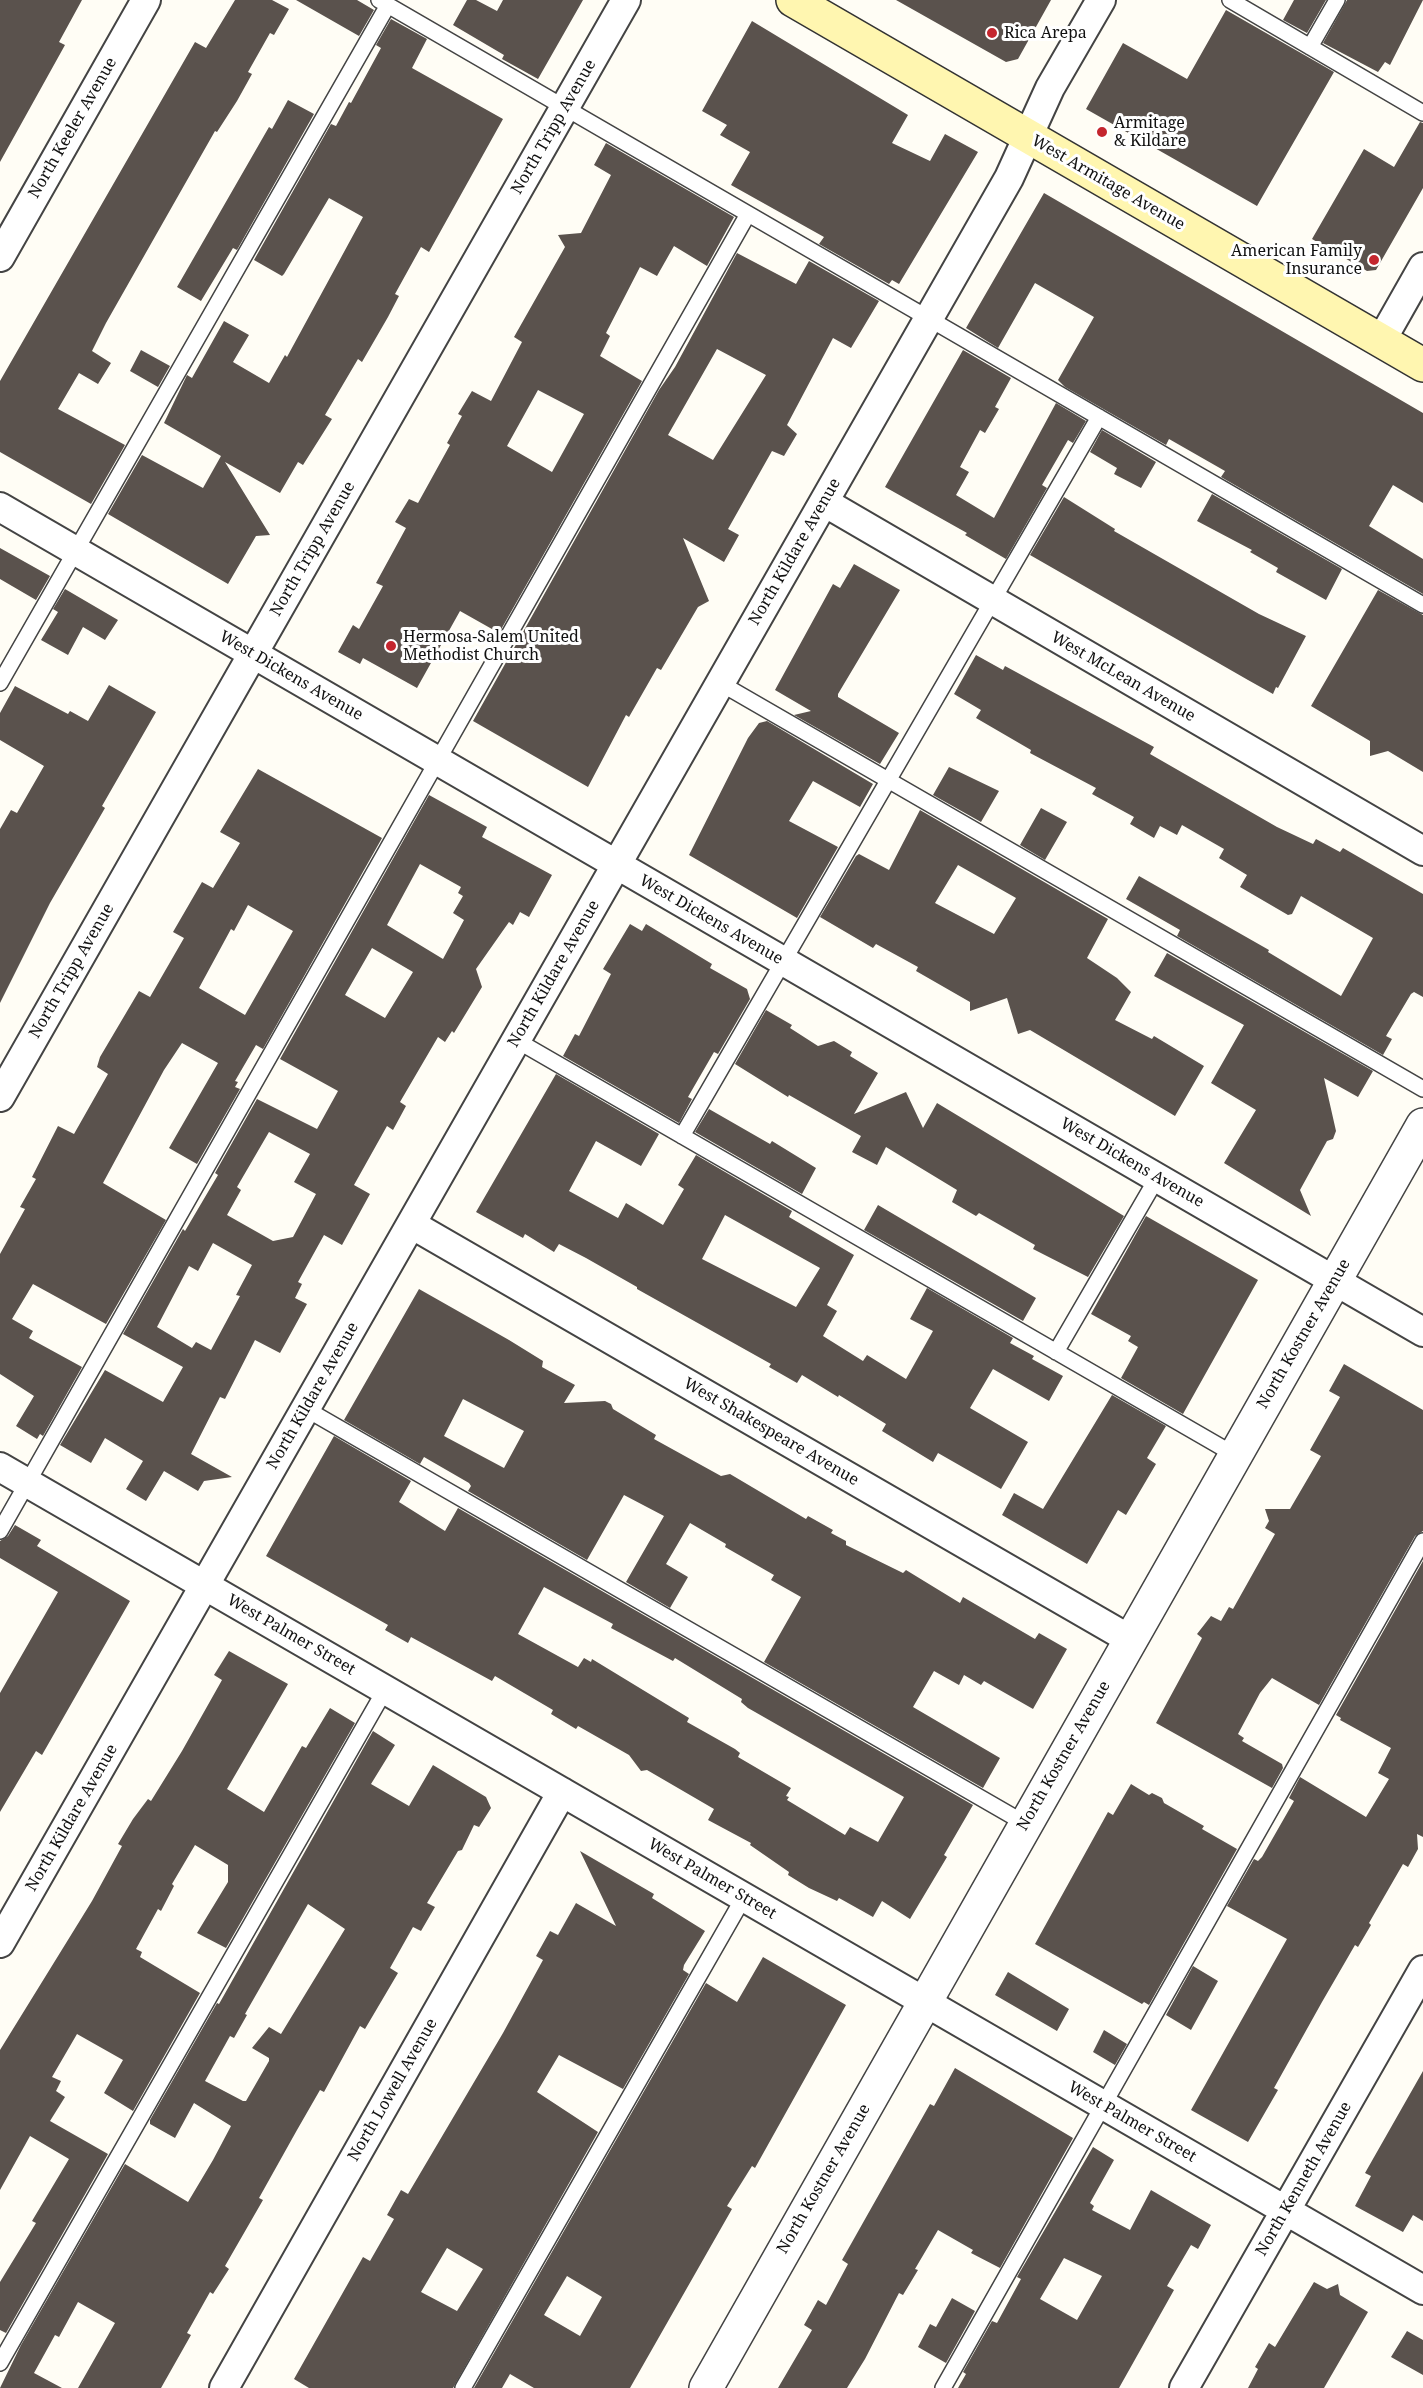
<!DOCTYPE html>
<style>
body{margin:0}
canvas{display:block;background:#fffdf5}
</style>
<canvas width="1423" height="2388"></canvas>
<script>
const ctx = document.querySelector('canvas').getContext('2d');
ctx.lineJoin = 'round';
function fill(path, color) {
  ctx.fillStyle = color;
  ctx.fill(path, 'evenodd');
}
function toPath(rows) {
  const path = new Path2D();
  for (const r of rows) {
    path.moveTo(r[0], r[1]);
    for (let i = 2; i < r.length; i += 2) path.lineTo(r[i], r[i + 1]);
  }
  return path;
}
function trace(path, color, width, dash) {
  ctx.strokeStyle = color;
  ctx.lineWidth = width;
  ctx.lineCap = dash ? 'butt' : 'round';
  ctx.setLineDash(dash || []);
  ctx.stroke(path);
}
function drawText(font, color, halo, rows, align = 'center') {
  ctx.font = font + ' "Noto Serif",serif';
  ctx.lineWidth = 6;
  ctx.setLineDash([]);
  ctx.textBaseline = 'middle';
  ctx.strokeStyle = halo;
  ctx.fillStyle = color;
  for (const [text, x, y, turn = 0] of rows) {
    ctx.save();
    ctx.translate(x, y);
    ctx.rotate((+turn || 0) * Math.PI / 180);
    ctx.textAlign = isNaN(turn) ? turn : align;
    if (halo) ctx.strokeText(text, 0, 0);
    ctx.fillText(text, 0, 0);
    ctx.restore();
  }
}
fill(toPath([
 [0,0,82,0,59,42,65,45,0,162],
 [235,0,272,0,289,9,274,35,270,33,248,72,252,74,237,101,217,132,215,131,106,323,92,351,111,363,98,384,79,373,58,409,125,445,91,504,0,452,0,381,195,42,206,48],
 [296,0,357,0,374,10,359,36],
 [467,0,476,0,497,11,503,0,583,0,538,79,502,59,504,55,453,25],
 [896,0,1051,0,1018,59,1006,62],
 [1294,0,1326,0,1307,33,1283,20],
 [1347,0,1423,0,1390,65,1385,62,1378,72,1323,43],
 [1226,10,1334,72,1257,206,1086,109,1123,43,1187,79],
 [391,19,427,39,412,68,503,119,429,252,421,247,395,294,399,296,388,317,362,362,358,359,325,415,332,419,303,465,298,462,280,493,225,462,270,535,256,536,228,584,108,514,142,455,203,488,221,456,164,423,187,375,192,378,224,321,249,335,233,362,269,383,285,355,287,357,363,217,329,198,284,274,282,276,254,260,331,124,336,126,349,102,351,103,381,48,376,45],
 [752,21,908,115,892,143,930,161,945,134,978,152,899,284,892,280,889,284,819,244,824,237,731,185,750,152,720,135,727,125,702,111],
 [288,100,314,114,237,250,233,248,230,253,201,301,177,287,269,127,272,129],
 [1420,122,1423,123,1423,188,1376,270,1367,271,1312,239,1364,149,1394,167],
 [606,143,734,217,707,266,674,246,657,276,640,267,606,333,610,336,600,356,642,381,499,633,460,611,417,688,363,658,360,664,338,652,353,625,359,629,383,586,376,583,406,528,395,522,409,499,418,503,450,445,447,443,462,416,458,414,472,391,491,401,522,342,514,337,565,247,558,235,581,233,611,175,594,165],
 [538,390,584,414,552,472,507,446],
 [1044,193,1423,413,1423,503,1393,485,1369,526,1423,559,1423,594,1221,477,1225,471,1169,439,1166,445,1065,387,1058,380,1094,317,1035,283,998,348,966,328],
 [737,253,796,284,809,261,879,301,851,348,833,338,787,425,797,434,784,456,772,451,728,529,739,535,724,562,683,538,709,601,698,607,661,670,657,668,629,717,626,715,588,787,473,721,659,390,675,367],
 [717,349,766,375,713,460,668,435],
 [141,350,170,366,158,387,130,371],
 [963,350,1011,378,995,407,999,409,985,433,980,430,960,467,969,472,956,495,994,518,1056,403,1086,421,1073,443,1068,440,1042,485,1047,488,1006,559,965,535,967,533,885,487],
 [1102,430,1156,462,1141,488,1114,474,1117,468,1090,452],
 [1212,494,1342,569,1326,600,1276,572,1278,568,1250,552,1252,550,1197,521],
 [1064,497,1115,529,1114,531,1259,614,1306,636,1278,688,1276,687,1273,694,1248,680,1030,555],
 [0,548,50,576,36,600,0,579],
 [854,564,900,590,838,694,838,697,899,733,880,764,794,715,811,711,775,690,833,584,840,588],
 [65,589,118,620,105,640,83,627,68,655,41,640,58,612,53,609],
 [1378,590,1423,615,1423,772,1388,751,1370,756,1370,741,1311,706],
 [976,655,1003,670,1005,666,1154,747,1150,754,1277,827,1313,844,1316,839,1340,852,1343,848,1423,894,1423,997,1414,992,1411,994,1386,1036,1392,1039,1383,1055,1177,936,1180,930,1126,899,1139,876,1269,950,1268,952,1341,996,1373,938,1301,896,1292,914,1288,915,1240,887,1247,875,1219,858,1224,849,1182,825,1177,835,1160,826,1154,838,1130,824,1134,817,1092,794,1096,788,1030,753,1031,750,976,718,981,710,954,694],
 [109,685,156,712,102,806,105,808,50,903,0,1003,0,829,11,810,17,813,44,766,0,740,0,713,15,686,68,714,70,711,88,721],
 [767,721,873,784,860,807,813,781,789,821,838,847,797,918,689,855,748,738,759,723],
 [949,767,999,791,981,822,933,795],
 [258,769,382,838,263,1049,256,1045,235,1081,238,1082,235,1087,240,1089,197,1164,169,1148,218,1063,182,1043,164,1070,103,1183,166,1220,106,1324,33,1284,12,1319,33,1331,29,1338,82,1367,43,1436,40,1434,37,1439,16,1426,34,1396,0,1374,0,1254,25,1209,20,1207,36,1179,32,1177,58,1126,74,1134,108,1074,97,1067,100,1057,139,991,150,997,184,938,173,932,202,882,213,888,240,843,220,832],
 [248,905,293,931,245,1015,199,988,231,929,234,931],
 [429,795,487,827,482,837,552,875,529,917,520,912,513,925,509,922,476,969,482,987,454,1033,452,1031,445,1042,438,1037,400,1102,406,1106,393,1130,387,1126,354,1185,370,1194,342,1245,324,1235,298,1282,302,1284,295,1298,307,1304,280,1353,255,1340,225,1399,220,1397,191,1454,232,1477,204,1481,198,1491,164,1471,146,1501,126,1489,143,1461,105,1438,91,1463,60,1445,105,1370,163,1402,183,1367,123,1334,183,1229,185,1231,218,1175,215,1173,257,1099,317,1129,338,1091,280,1059],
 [420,864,461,887,458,893,463,896,453,913,464,920,443,959,387,925],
 [372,948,413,972,385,1018,345,995],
 [269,1132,310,1154,294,1182,316,1194,293,1237,273,1241,227,1215,241,1190,237,1187],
 [213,1243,252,1265,236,1295,240,1296,211,1350,196,1342,192,1348,157,1327,189,1266,198,1271],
 [1041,808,1067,822,1045,860,1020,845],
 [920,810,1108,919,1087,958,1117,978,1131,992,1115,1020,1152,1039,1154,1036,1204,1066,1175,1116,1030,1030,1018,1034,1007,998,970,1011,970,1002,916,971,918,967,876,944,873,948,820,917,856,856,859,854,889,870],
 [958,865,1016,898,994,934,935,903],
 [630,924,642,931,646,924,712,964,710,968,747,989,750,999,718,1054,714,1052,688,1097,692,1099,679,1123,563,1056,575,1034,579,1036,611,974,603,969],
 [1167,953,1373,1071,1358,1097,1324,1078,1336,1131,1333,1139,1327,1141,1300,1190,1311,1216,1224,1163,1256,1110,1211,1083,1244,1025,1154,976],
 [766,1010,792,1025,790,1028,818,1046,834,1041,852,1052,850,1056,878,1073,854,1114,906,1092,923,1128,937,1103,1124,1216,1088,1277,1033,1249,1035,1245,979,1213,976,1216,952,1202,957,1190,886,1147,877,1165,852,1152,861,1136,789,1095,788,1097,735,1064],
 [556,1074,659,1134,641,1166,596,1141,569,1191,618,1218,626,1203,663,1225,684,1189,678,1185,696,1155,792,1211,789,1217,854,1255,827,1305,837,1311,823,1336,863,1361,867,1355,906,1379,933,1331,910,1319,927,1288,1013,1338,1010,1343,1034,1356,1032,1359,1063,1376,1049,1401,993,1369,970,1408,1028,1442,1001,1489,938,1453,933,1462,882,1431,886,1424,839,1395,838,1397,802,1375,797,1383,769,1367,771,1364,637,1289,637,1287,586,1258,559,1244,554,1252,525,1234,523,1238,476,1212],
 [725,1215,820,1268,796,1307,702,1259],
 [709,1109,770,1144,772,1141,816,1168,802,1194,695,1132],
 [878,1205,1036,1298,1023,1321,864,1230],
 [1146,1216,1258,1280,1183,1414,1121,1378,1138,1347,1128,1341,1131,1336,1091,1314],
 [419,1289,509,1340,543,1361,542,1367,575,1385,564,1403,605,1401,611,1404,613,1409,656,1435,654,1439,721,1476,730,1474,806,1519,808,1516,833,1530,831,1533,846,1541,846,1545,903,1573,906,1570,960,1603,963,1597,1035,1639,1039,1633,1067,1649,1033,1709,984,1681,981,1685,964,1675,959,1685,934,1671,913,1707,1000,1758,983,1788,764,1662,801,1597,771,1580,774,1575,725,1547,726,1544,690,1523,666,1564,688,1577,670,1608,626,1582,664,1516,624,1495,587,1560,468,1491,471,1486,469,1483,424,1457,420,1464,344,1420],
 [463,1399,524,1431,504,1468,444,1436],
 [1344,1364,1423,1410,1423,1531,1415,1536,1319,1705,1272,1678,1260,1693,1238,1734,1244,1738,1242,1741,1282,1764,1283,1768,1272,1788,1156,1723,1202,1638,1197,1634,1211,1616,1221,1621,1229,1607,1233,1609,1275,1534,1265,1528,1269,1521,1265,1509,1290,1509,1321,1456,1310,1450,1340,1397,1329,1391],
 [1112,1395,1166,1426,1147,1458,1156,1464,1126,1515,1118,1510,1087,1564,1002,1515,1014,1493,1043,1509],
 [334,1436,411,1481,399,1502,445,1531,458,1508,973,1805,944,1855,947,1857,910,1919,882,1901,873,1917,839,1898,837,1901,809,1888,788,1875,789,1872,750,1845,751,1843,708,1820,714,1809,647,1770,641,1771,629,1755,578,1726,576,1729,551,1714,553,1710,495,1676,492,1681,411,1637,408,1643,385,1630,388,1625,266,1556],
 [544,1587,613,1624,611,1628,673,1661,675,1658,742,1699,741,1702,748,1708,904,1797,878,1842,850,1827,845,1835,787,1800,789,1797,786,1796,791,1788,738,1757,740,1753,735,1749,687,1722,689,1718,592,1659,591,1662,584,1658,578,1667,518,1634],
 [15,1525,41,1540,37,1546,130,1601,42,1755,36,1751,0,1812,0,1693,58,1592,0,1558,0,1541,8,1536],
 [1423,1561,1423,1837,1417,1834,1418,1849,1408,1867,1403,1864,1369,1923,1371,1925,1358,1947,1355,1945,1322,2002,1274,2088,1278,2090,1248,2142,1191,2110,1287,1939,1227,1906,1254,1859,1258,1861,1262,1857,1294,1801,1289,1798,1300,1777,1366,1817,1389,1779,1378,1773,1391,1748,1340,1720,1341,1718,1336,1715],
 [229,1651,288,1684,227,1789,264,1812,302,1746,306,1748,330,1708,355,1723,226,1948,197,1933,228,1882,228,1865,195,1845,172,1884,174,1886,161,1911,158,1909,136,1949,142,1952,140,1957,200,1993,133,2111,104,2093,123,2060,77,2034,52,2077,61,2081,56,2091,65,2097,50,2121,108,2154,6,2333,0,2330,0,2282,36,2223,32,2221,69,2159,30,2136,0,2190,0,2050,92,1901,122,1846,118,1844,133,1819,148,1799,151,1801,182,1751,222,1680,214,1675],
 [373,1731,395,1745,371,1784,409,1806,433,1765,486,1797,491,1808,479,1827,474,1825,462,1850,458,1851,427,1903,435,1907,421,1931,413,1927,390,1968,398,1973,365,2029,360,2026,324,2092,320,2090,297,2130,259,2198,263,2200,225,2266,229,2269,213,2294,210,2292,187,2333,191,2335,161,2388,78,2388,115,2323,78,2302,59,2337,55,2335,34,2373,62,2388,0,2388,21,2345,125,2164,188,2202,213,2160,231,2126,194,2103,175,2138,150,2124,150,2120,217,2003,219,2004],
 [308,1904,345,1929,281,2034,269,2027,252,2048,269,2058,269,2061,246,2101,243,2101,205,2081,230,2036,234,2038,247,2015,245,2014],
 [1131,1784,1149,1795,1152,1793,1162,1798,1164,1803,1204,1826,1202,1829,1237,1849,1149,2005,1144,2002,1142,2004,1035,1944,1108,1812,1113,1815],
 [580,1851,654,1894,652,1898,705,1931,684,1965,683,1970,689,1974,623,2089,559,2055,537,2092,598,2132,453,2388,309,2388,294,2379,363,2257,370,2261,394,2219,387,2215,401,2190,408,2194,503,2033,543,1960,536,1956,550,1931,558,1935,576,1903,616,1926],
 [447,2248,483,2269,457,2311,421,2292],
 [763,1957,846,2005,755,2168,752,2166,727,2206,732,2209,630,2388,534,2388,510,2374,502,2388,474,2388,706,1983,737,2002],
 [567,2276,602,2297,580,2336,544,2315],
 [1193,1966,1218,1981,1191,2030,1166,2015],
 [1008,1972,1069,2009,1057,2031,995,1995],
 [1104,2030,1127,2044,1115,2065,1093,2052],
 [955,2068,1073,2138,1000,2268,971,2253,973,2250,938,2230,915,2269,918,2270,903,2295,899,2293,865,2359,847,2388,778,2388,812,2330,804,2325,818,2300,826,2305,848,2264,842,2260,860,2228,930,2104,934,2106],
 [1423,2071,1423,2221,1413,2215,1403,2232,1355,2206,1371,2176,1365,2173],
 [1093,2147,1114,2160,1090,2203,1094,2206,1092,2210,1130,2230,1151,2190,1211,2225,1198,2249,1191,2245,1167,2286,1174,2290,1119,2388,958,2388,966,2374,963,2372,992,2321,997,2323,1021,2279,1017,2277],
 [1064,2258,1102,2276,1077,2320,1040,2299],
 [1314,2282,1327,2289,1338,2284,1340,2295,1368,2312,1324,2388,1248,2388,1258,2369,1255,2367,1269,2343,1275,2347],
 [952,2298,975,2311,946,2363,918,2347,930,2324,936,2327],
 [1407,2331,1423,2340,1423,2375,1391,2357]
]), '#5a524d');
const service = toPath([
 [379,0,1423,605],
 [1230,0,1423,113],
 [1310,47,1337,0],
 [0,683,388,5],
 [720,683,1423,1089],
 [516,1040,1235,1455],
 [682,1136,1099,417],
 [1056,1352,1157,1178],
 [306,1409,1026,1824],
 [0,1531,748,214],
 [0,2363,385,1690],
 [463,2388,744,1897],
 [943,2388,1423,1541]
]);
const minor = toPath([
 [0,257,146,0],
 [1381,341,1423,267],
 [824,502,1423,851],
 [0,507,1423,1332],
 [0,1097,626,0],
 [411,1224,1131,1640],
 [0,1467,1423,2290],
 [0,1943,1009,178,1050,88,1101,0],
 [224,2388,562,1792],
 [1184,2388,1423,1970]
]);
const tertiary = toPath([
 [706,2388,1423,1125]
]);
const secondary = toPath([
 [793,0,1423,365]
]);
trace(service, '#444', 18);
trace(minor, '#444', 32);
trace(tertiary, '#444', 36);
trace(secondary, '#333', 36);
trace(service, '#fff', 15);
trace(minor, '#fff', 28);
trace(tertiary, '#fff', 33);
trace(secondary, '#fff6b0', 33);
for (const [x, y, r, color] of [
 [992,33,6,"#c4262e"],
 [1102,132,6,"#c4262e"],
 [1374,260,6,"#c4262e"],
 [391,646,6,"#c4262e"]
]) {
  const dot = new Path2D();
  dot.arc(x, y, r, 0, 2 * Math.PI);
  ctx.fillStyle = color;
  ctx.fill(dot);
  trace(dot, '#fff', 2);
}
drawText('16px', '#111', '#fff', [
 ["Rica Arepa",1004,33],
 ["Armitage",1114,123],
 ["& Kildare",1114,141],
 ["American Family",1362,251,"right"],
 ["Insurance",1362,269,"right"],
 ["Hermosa-Salem United",403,637],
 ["Methodist Church",403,655]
], 'left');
drawText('16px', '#111', '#fff', [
 ["North Tripp Avenue",554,127,-60],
 ["North Keeler Avenue",73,128,-60],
 ["West Armitage Avenue",1108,183,30],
 ["North Tripp Avenue",313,549,-60],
 ["North Kildare Avenue",795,552,-60],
 ["West Dickens Avenue",291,676,30],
 ["West McLean Avenue",1123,677,30],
 ["West Dickens Avenue",711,920,30],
 ["North Tripp Avenue",72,971,-60],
 ["North Kildare Avenue",554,974,-60],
 ["West Dickens Avenue",1132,1163,30],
 ["North Kostner Avenue",1304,1334,-60],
 ["North Kildare Avenue",313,1396,-60],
 ["West Shakespeare Avenue",771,1432,30],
 ["West Palmer Street",291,1635,30],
 ["North Kostner Avenue",1064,1756,-60],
 ["North Kildare Avenue",72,1818,-60],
 ["West Palmer Street",712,1879,30],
 ["North Lowell Avenue",393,2090,-60],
 ["West Palmer Street",1132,2122,30],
 ["North Kostner Avenue",824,2179,-60],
 ["North Kenneth Avenue",1304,2179,-60]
]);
</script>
